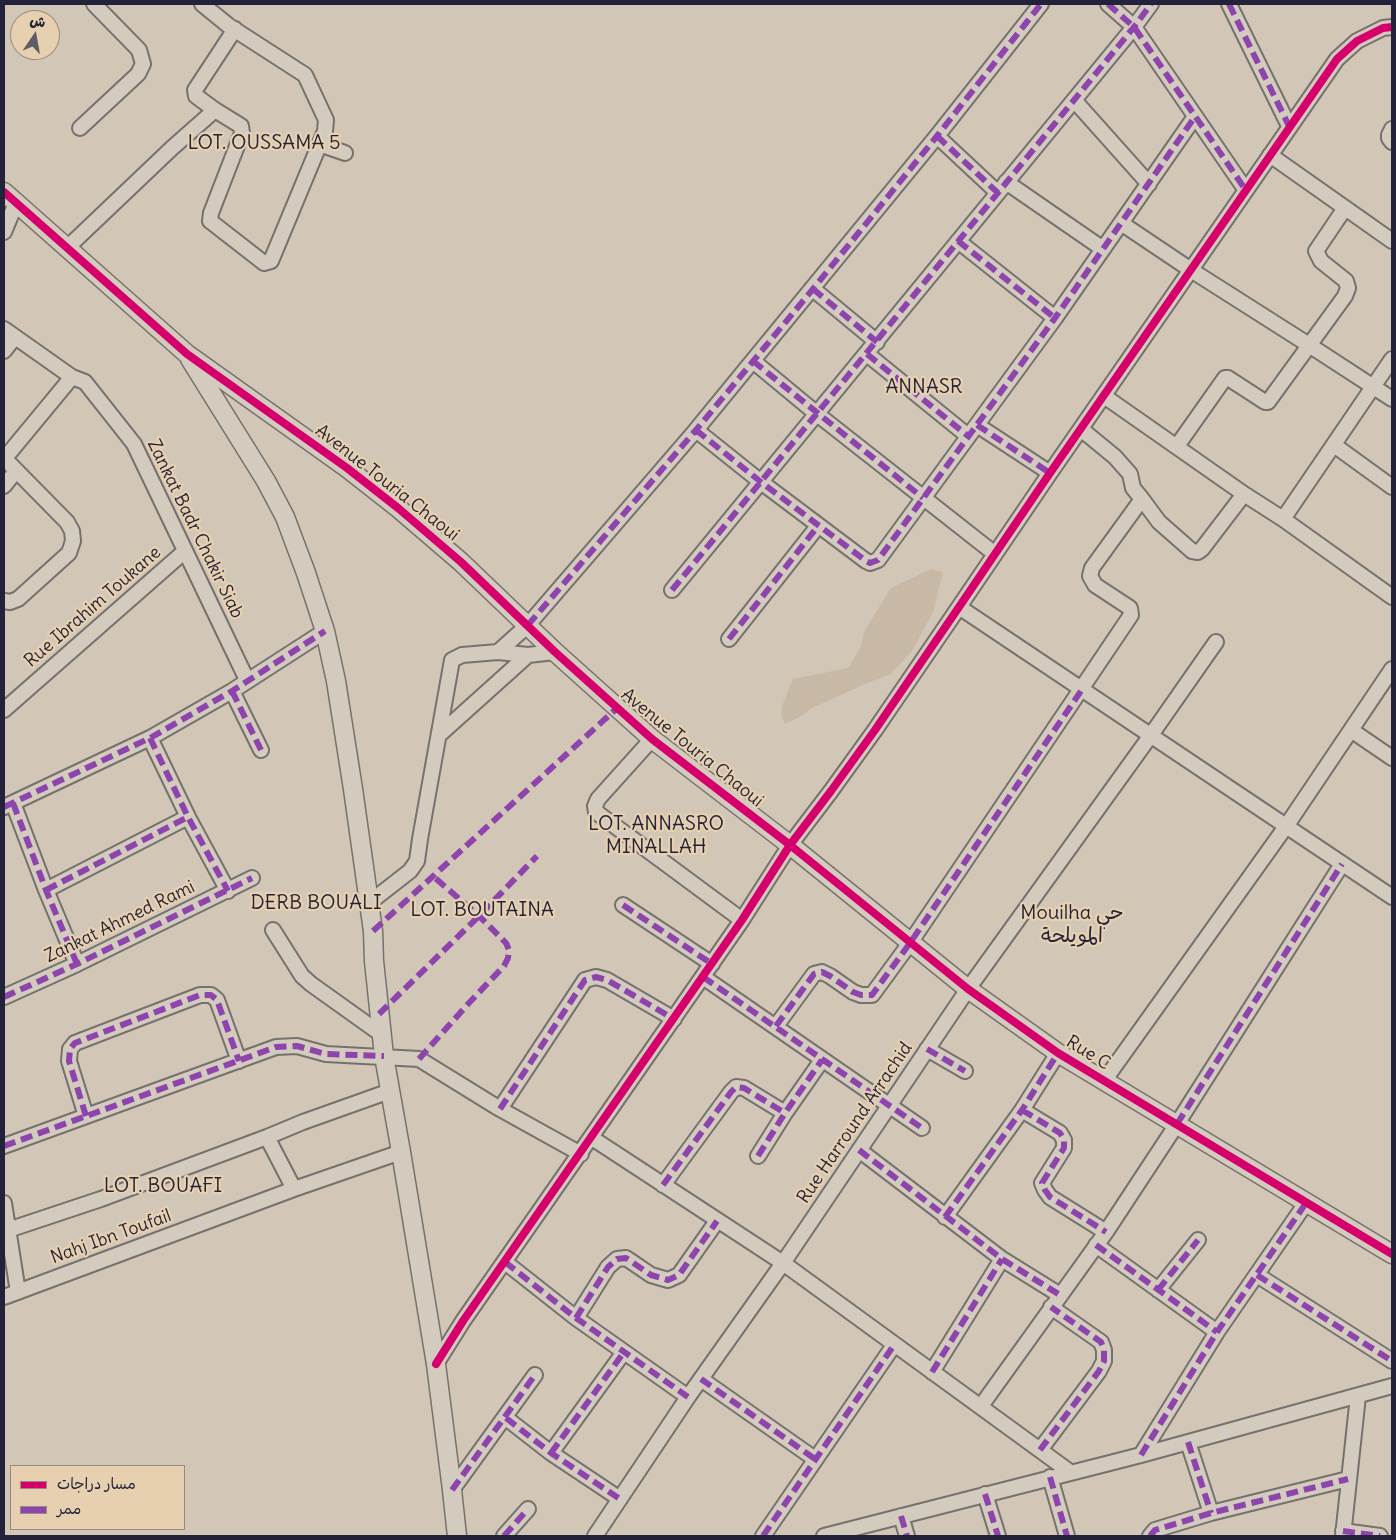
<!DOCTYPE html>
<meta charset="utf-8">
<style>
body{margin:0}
#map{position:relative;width:1396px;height:1540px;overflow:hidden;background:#d2c7b6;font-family:Delius,"Playpen Sans Arabic",sans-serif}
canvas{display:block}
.frame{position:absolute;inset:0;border:5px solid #22223b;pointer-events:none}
.legend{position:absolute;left:10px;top:1465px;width:175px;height:65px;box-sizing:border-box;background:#e6d0af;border:1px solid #988a81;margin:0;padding:6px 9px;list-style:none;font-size:15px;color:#22223b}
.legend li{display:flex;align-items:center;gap:10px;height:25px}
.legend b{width:25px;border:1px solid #988a81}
.north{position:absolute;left:10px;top:10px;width:50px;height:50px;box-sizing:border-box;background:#e6d0af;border:1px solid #988a81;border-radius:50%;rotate:12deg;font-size:14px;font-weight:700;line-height:20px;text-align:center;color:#22223b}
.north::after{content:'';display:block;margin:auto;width:18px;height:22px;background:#605c66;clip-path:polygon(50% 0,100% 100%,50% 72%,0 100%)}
</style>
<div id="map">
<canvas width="1396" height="1540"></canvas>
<div class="frame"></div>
<ul class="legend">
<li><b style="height:6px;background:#d6006c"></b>مسار دراجات</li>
<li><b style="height:6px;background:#8e44ad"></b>ممر</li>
</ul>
<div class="north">ش</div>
</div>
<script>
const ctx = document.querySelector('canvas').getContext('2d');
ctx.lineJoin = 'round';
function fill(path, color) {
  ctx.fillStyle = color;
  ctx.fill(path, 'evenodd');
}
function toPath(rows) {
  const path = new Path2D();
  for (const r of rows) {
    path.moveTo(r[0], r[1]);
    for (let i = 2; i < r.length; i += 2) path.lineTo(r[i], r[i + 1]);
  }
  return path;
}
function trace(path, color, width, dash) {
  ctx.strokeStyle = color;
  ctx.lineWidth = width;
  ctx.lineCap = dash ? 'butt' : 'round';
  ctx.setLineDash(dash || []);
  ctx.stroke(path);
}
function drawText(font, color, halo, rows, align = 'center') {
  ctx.font = font + ' Delius,"Playpen Sans Arabic",sans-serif';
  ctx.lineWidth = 4.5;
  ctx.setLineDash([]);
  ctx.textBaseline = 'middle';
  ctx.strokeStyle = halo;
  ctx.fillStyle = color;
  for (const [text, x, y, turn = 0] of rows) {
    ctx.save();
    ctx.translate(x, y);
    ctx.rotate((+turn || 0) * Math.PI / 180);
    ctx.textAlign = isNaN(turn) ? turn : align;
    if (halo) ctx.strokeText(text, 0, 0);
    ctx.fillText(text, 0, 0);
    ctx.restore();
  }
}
fill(toPath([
 [931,569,943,572,933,612,912,651,891,674,865,684,812,708,801,716,785,724,781,715,782,706,793,679,848,668,860,648,865,630,891,588]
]), '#c8b9a6');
const minor = toPath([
 [1108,4,1134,27,1245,189],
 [1229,4,1289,126],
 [1074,100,1149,184],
 [215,110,196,96,195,90,235,29],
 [80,128,138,74,143,64,139,50,94,4],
 [1392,129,1389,135,1389,138,1392,142],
 [937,136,998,193],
 [319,144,345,153],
 [1270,155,1392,241],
 [1006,182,1103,249],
 [1121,223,1191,270,1309,345,1392,399],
 [4,232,16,203],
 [958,241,1055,318],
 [68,247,172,148,215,110,241,126,242,133,211,213,210,221,264,263,271,261,325,131,326,120,305,75,229,26,202,4],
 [813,289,877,342],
 [4,329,72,377,85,382,134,444,247,680],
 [4,351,15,337],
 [867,354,968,436],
 [753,361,817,414,995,554],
 [1104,396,1244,494,1283,519,1392,597],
 [977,425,1050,473],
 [1081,429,1115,457,1130,474,1133,488,1142,499],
 [696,430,761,482,866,561,870,563,878,560,1055,318,1194,118],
 [1334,445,1392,487],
 [1177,446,1225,378,1228,378,1265,402,1268,402,1345,296,1348,288,1346,281,1321,261,1316,251,1345,208],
 [4,458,67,522,72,531,73,541,69,553,18,599,10,602,4,601],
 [5,458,72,377],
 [4,486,16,471],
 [1283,519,1392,359],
 [672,590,1134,27,1151,4],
 [959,607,1392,897],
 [729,639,818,526],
 [498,652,528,625,696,430,937,136,1041,4],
 [232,691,261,750],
 [4,710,185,551],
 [1351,730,1392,758],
 [439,735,528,655],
 [150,738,188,817,228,891],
 [652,739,598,799,595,806,596,812,742,920],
 [13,803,46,890,77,964],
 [4,807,150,738,232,691,325,631],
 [46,890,188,817],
 [369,903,410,871,417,861,420,839,452,660,462,655,498,652,528,655,555,652],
 [623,905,712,964],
 [273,930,302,976,311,984,381,1034],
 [703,977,922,1128],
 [4,997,77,964,252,878],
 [776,1026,814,974,822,972,830,976,853,992,861,995,872,995,910,943,1131,615,1130,608,1095,585,1090,576,1092,568,1142,499,1159,522,1192,551,1198,552,1202,549,1244,494],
 [927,1049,965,1071],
 [1104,1081,1287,825,1392,669],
 [500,1109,585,980,596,977,607,980,674,1019],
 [1022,1110,1060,1133,1064,1140,1064,1148,1042,1183,1045,1190,1050,1197,1106,1232],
 [86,1116,69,1061,70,1049,75,1043,200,995,211,995,217,1000,239,1061],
 [267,1137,294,1189],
 [592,1138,783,1263,1070,1472],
 [4,1146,276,1047,297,1046,326,1054,419,1059,500,1109,581,1154],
 [859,1150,1002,1259,1060,1295],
 [758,1156,785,1113,822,1060],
 [663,1185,731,1092,736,1087,744,1088,785,1113],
 [4,1203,18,1292],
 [945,1217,1022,1110,1058,1053],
 [8,1230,101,1199,267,1137,303,1122,390,1091],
 [1096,1245,1217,1332],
 [505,1262,576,1318,688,1397],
 [1257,1275,1392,1361],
 [1158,1290,1198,1240],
 [4,1297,294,1189,401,1152],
 [576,1318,608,1267,617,1259,626,1258,651,1275,668,1280,679,1275,717,1221],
 [436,1364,463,1321,742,920,790,845,831,791,875,730,959,607,1050,473,1337,59,1357,41,1383,28,1392,27],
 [932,1372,1002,1259],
 [701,1379,815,1459],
 [981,1406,1106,1232,1177,1124,1342,864],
 [506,1418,551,1453,620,1499],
 [1188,1442,1211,1513],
 [1040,1450,1099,1371,1104,1361,1104,1350,1101,1342,1051,1307],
 [551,1453,624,1352],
 [1141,1455,1217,1332,1306,1203],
 [1050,1477,1067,1536],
 [452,1490,535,1375],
 [985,1494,998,1536],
 [901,1516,907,1536],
 [1343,1531,1380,1536],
 [504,1536,528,1509],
 [595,1536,688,1397,783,1263,968,989,1151,735,1216,642],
 [763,1536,894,1345],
 [824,1536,1141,1455,1392,1386],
 [1150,1536,1155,1530,1211,1513,1348,1479],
 [1343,1536,1358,1396]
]);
const tertiary = toPath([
 [4,192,187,354,347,468,398,508,461,562,555,652,652,739,790,845,968,989,1058,1053,1392,1254],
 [190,359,266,481,285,517,306,573,325,631,336,681,353,789,373,931,374,961,384,1056,401,1152,436,1364,452,1490,457,1536]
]);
trace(minor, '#76716e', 18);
trace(tertiary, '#76716e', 21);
trace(minor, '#d4cbbf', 14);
trace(tertiary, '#d4cbbf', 18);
trace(toPath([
 [1108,4,1134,27,1245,189],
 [1229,4,1289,126],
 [937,136,998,193],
 [958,241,1055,318],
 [813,289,877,342],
 [867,354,968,436],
 [753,361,923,498],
 [977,425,1050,473],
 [696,430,761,482,866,561,870,563,878,560,1055,318,1194,118],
 [672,590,1134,27,1151,4],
 [528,625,696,430,813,289,937,136,1041,4],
 [729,639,818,526],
 [232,691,261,750],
 [150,738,188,817,228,891],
 [13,803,46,890,77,964],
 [4,807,150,738,232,691,325,631],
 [46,890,188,817],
 [623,905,712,964],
 [373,931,616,709],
 [703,977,922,1128],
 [4,997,77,964,252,878],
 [379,1014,479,916,537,856],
 [776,1026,814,974,822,972,830,976,853,992,861,995,872,995,910,943,1083,688],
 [927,1049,965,1071],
 [419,1059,468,1004,504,966,508,958,509,950,506,943,479,916,434,877],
 [500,1109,585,980,596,977,607,980,674,1019],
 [1022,1110,1060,1133,1064,1140,1064,1148,1042,1183,1045,1190,1050,1197,1106,1232],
 [86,1116,69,1061,70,1049,75,1043,200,995,211,995,217,1000,239,1061],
 [1177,1124,1342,864],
 [4,1146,276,1047,297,1046,326,1054,384,1056],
 [859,1150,1002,1259,1060,1295],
 [758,1156,785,1113,822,1060],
 [663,1185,731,1092,736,1087,744,1088,785,1113],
 [945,1217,1022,1110,1058,1053],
 [1096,1245,1217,1332],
 [505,1262,576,1318,688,1397],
 [1257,1275,1392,1361],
 [1158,1290,1198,1240],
 [576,1318,608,1267,617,1259,626,1258,651,1275,668,1280,679,1275,717,1221],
 [932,1372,1002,1259],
 [701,1379,815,1459],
 [506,1418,551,1453,620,1499],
 [1188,1442,1211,1513],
 [1040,1450,1099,1371,1104,1361,1104,1350,1101,1342,1051,1307],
 [551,1453,624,1352],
 [1141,1455,1217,1332,1306,1203],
 [1050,1477,1067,1536],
 [452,1490,535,1375],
 [985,1494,998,1536],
 [901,1516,907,1536],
 [1343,1531,1380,1536],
 [504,1536,528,1509],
 [763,1536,894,1345],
 [1150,1536,1155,1530,1211,1513,1348,1479]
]), '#8e44ad', 6, [12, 6]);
trace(toPath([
 [4,192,187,354,347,468,398,508,461,562,555,652,652,739,790,845,968,989,1058,1053,1392,1254],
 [436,1364,463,1321,742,920,790,845,831,791,875,730,959,607,1050,473,1337,59,1357,41,1383,28,1392,27]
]), '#d6006c', 8);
drawText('18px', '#22223b', '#e6d0af', [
 ["Avenue Touria Chaoui",387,483,38],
 ["Zankat Badr Chakir Siab",195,529,64],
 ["Rue Ibrahim Toukane",93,607,-41],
 ["Avenue Touria Chaoui",692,748,39],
 ["Zankat Ahmed Rami",120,922,-26],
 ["Rue C",1088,1053,32],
 ["Rue Harround Arrachid",855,1123,-56],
 ["Nahj Ibn Toufail",111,1237,-20]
]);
drawText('20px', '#22223b', '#e6d0af', [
 ["LOT. OUSSAMA 5",264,143],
 ["ANNASR",924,387],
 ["LOT. ANNASRO",656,824],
 ["MINALLAH",656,847],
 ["DERB BOUALI",316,903],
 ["LOT. BOUTAINA",482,910],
 ["Mouilha حي",1072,913],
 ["المويلحة",1072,936],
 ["LOT. BOUAFI",163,1186]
]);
</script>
